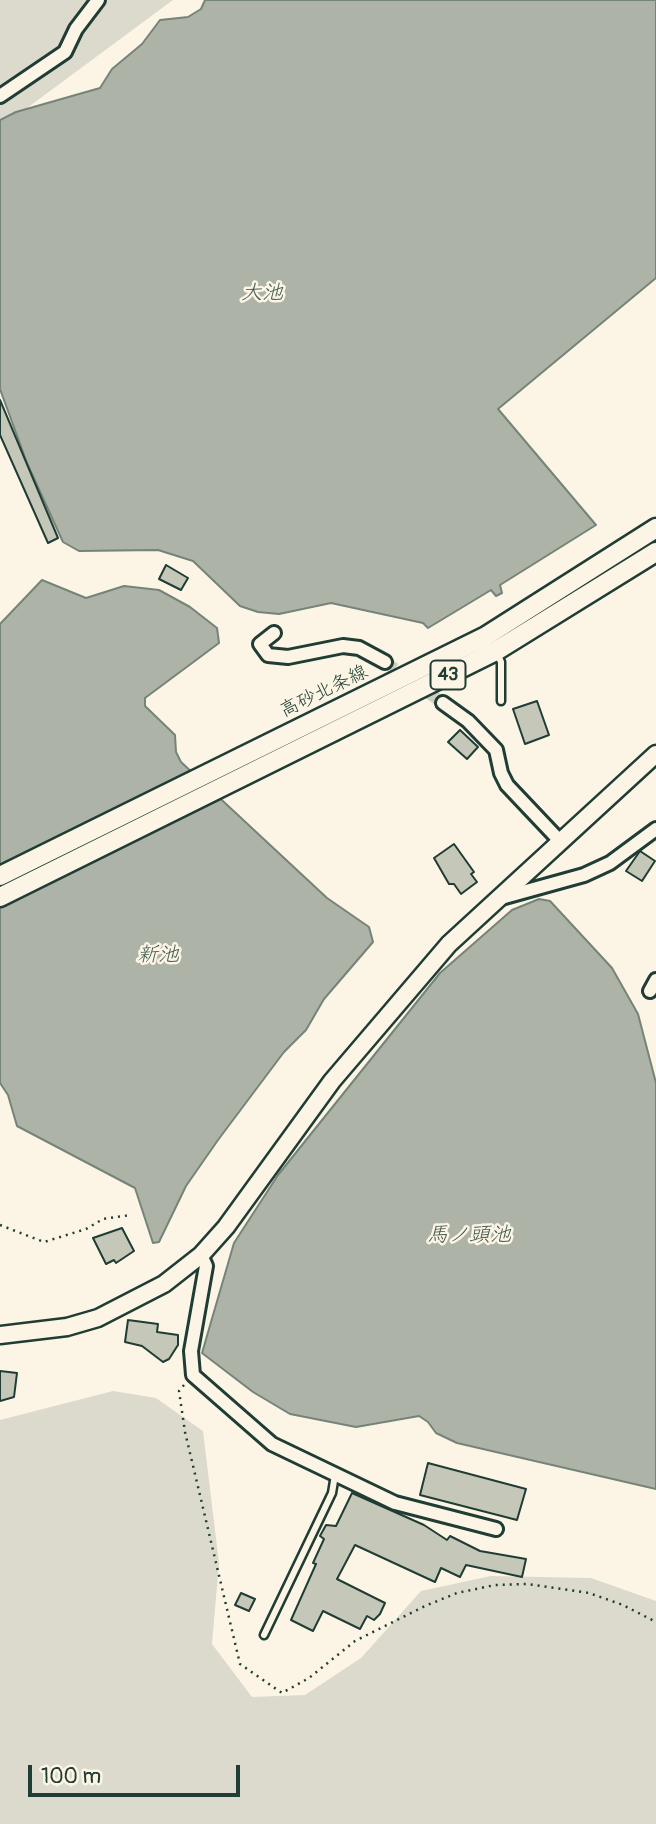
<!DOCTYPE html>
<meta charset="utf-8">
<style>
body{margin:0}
#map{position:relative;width:656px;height:1824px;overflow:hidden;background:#fcf5e5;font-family:Pangolin,sans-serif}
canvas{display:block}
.scale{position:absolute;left:28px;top:1765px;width:212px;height:32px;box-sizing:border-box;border:4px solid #1f3d34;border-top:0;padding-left:9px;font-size:21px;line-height:24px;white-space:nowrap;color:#1f3d34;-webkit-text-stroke:5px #fcf5e5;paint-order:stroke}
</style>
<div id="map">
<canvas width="656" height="1824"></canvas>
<div class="scale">100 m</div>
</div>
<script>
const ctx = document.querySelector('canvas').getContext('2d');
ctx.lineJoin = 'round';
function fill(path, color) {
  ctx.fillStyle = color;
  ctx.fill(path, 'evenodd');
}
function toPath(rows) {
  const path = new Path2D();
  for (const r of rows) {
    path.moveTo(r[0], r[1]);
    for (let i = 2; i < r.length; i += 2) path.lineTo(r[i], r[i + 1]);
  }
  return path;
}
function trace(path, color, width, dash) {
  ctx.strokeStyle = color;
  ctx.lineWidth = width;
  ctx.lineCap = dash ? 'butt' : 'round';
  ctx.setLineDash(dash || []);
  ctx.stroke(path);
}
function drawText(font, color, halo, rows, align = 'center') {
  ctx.font = font + ' Pangolin,"Klee One",sans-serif';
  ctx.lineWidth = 5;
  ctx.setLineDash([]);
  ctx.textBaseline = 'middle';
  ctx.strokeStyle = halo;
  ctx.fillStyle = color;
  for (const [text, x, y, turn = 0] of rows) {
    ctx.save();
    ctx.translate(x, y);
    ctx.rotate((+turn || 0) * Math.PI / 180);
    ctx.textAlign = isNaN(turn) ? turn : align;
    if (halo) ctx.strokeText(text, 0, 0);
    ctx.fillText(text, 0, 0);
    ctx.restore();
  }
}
fill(toPath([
 [0,0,173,0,0,128],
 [113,1391,156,1398,203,1431,219,1563,212,1644,252,1697,305,1695,361,1658,421,1591,491,1576,591,1578,656,1601,656,1824,0,1824,0,1420]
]), '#dcdacc');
const water = toPath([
 [205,0,656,0,656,278,498,409,596,525,500,585,502,593,496,596,491,590,428,628,423,623,331,603,279,614,258,612,240,606,193,561,158,550,79,551,63,542,27,463,0,389,0,120,16,112,100,88,112,69,142,44,160,20,188,17,201,9,205,0],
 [42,580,86,598,124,586,159,590,190,607,217,628,219,643,145,698,145,706,175,735,176,752,181,762,327,898,369,927,373,942,324,999,306,1030,284,1052,218,1140,186,1186,159,1242,153,1243,135,1188,17,1126,8,1095,0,1083,0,624,42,580],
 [539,899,550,901,612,968,638,1014,656,1083,656,1489,457,1443,436,1433,428,1422,419,1416,356,1427,290,1414,253,1392,202,1353,234,1243,278,1175,440,973,512,910,539,899]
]);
fill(water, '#aeb3a7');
trace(water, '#758479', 2);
const building = toPath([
 [0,400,58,538,48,543,0,435,0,400],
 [166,565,188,578,181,590,159,579,166,565],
 [537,701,549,735,525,744,513,709,537,701],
 [460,730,478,747,467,759,448,742,460,730],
 [454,844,474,872,471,874,477,882,461,894,454,884,449,884,434,858,454,844],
 [640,851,655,861,642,881,626,871,640,851],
 [122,1228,134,1251,116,1263,114,1260,106,1264,93,1238,122,1228],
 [128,1320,158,1324,157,1332,178,1335,178,1345,169,1359,163,1362,142,1346,125,1342,128,1320],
 [0,1371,17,1373,14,1397,0,1401,0,1371],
 [428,1463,526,1489,517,1520,420,1495,428,1463],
 [352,1493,424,1525,447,1540,450,1536,480,1551,526,1559,522,1577,466,1565,460,1577,441,1568,435,1582,355,1545,337,1579,385,1603,380,1614,374,1620,367,1616,360,1629,323,1611,313,1631,291,1620,316,1564,313,1563,324,1539,320,1536,326,1525,336,1526,352,1493],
 [241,1593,255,1599,249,1611,235,1605,241,1593]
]);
fill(building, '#c5c7b9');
trace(building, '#1f3d34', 2);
trace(toPath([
 [385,662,443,703]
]), '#d0d0c2', 12, [12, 6]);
const lane = toPath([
 [497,653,501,662,501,701],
 [264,1635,332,1493,335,1475]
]);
const street = toPath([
 [0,96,65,52,76,29,98,0],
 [274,633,260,644,268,655,288,657,343,646,359,648,385,662],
 [443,703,468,721,496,750,501,773,507,785,559,840],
 [501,898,584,875,610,863,656,829],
 [650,991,656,980],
 [201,1255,206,1266,191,1351,193,1375,272,1444,395,1503,496,1529]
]);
const secondary = toPath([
 [0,1335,67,1327,98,1318,164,1284,201,1255,226,1227,332,1081,449,944,656,754]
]);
const primary = toPath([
 [0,876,486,636,656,528],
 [0,897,496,651,656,552]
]);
trace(lane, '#1f3d34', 11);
trace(street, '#1f3d34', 18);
trace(secondary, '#1f3d34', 21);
trace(primary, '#1f3d34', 23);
trace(toPath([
 [0,1225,44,1242,86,1229,103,1219,131,1215],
 [184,1385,179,1391,185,1432,240,1664,282,1693,309,1678,355,1641,425,1606,457,1593,495,1585,527,1584,589,1593,623,1605,656,1622]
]), '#1f3d34', 2.5, [2, 5]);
trace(lane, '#fcf5e5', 6);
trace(street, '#fcf5e5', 12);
trace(secondary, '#fcf5e5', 16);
trace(primary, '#fcf5e5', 18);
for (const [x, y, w] of [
 [448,675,35]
]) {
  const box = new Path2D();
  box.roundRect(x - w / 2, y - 14.5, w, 29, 5);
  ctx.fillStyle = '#fcf5e5';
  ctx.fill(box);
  trace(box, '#1f3d34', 2);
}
drawText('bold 18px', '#1f3d34', null, [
 ["43",448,675]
]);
drawText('19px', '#1f3d34', '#fcf5e5', [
 ["高砂北条線",324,692,-26]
]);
drawText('italic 21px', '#435a51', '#fcf5e5', [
 ["大池",262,294],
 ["新池",158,956],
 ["馬ノ頭池",469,1236]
]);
</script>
